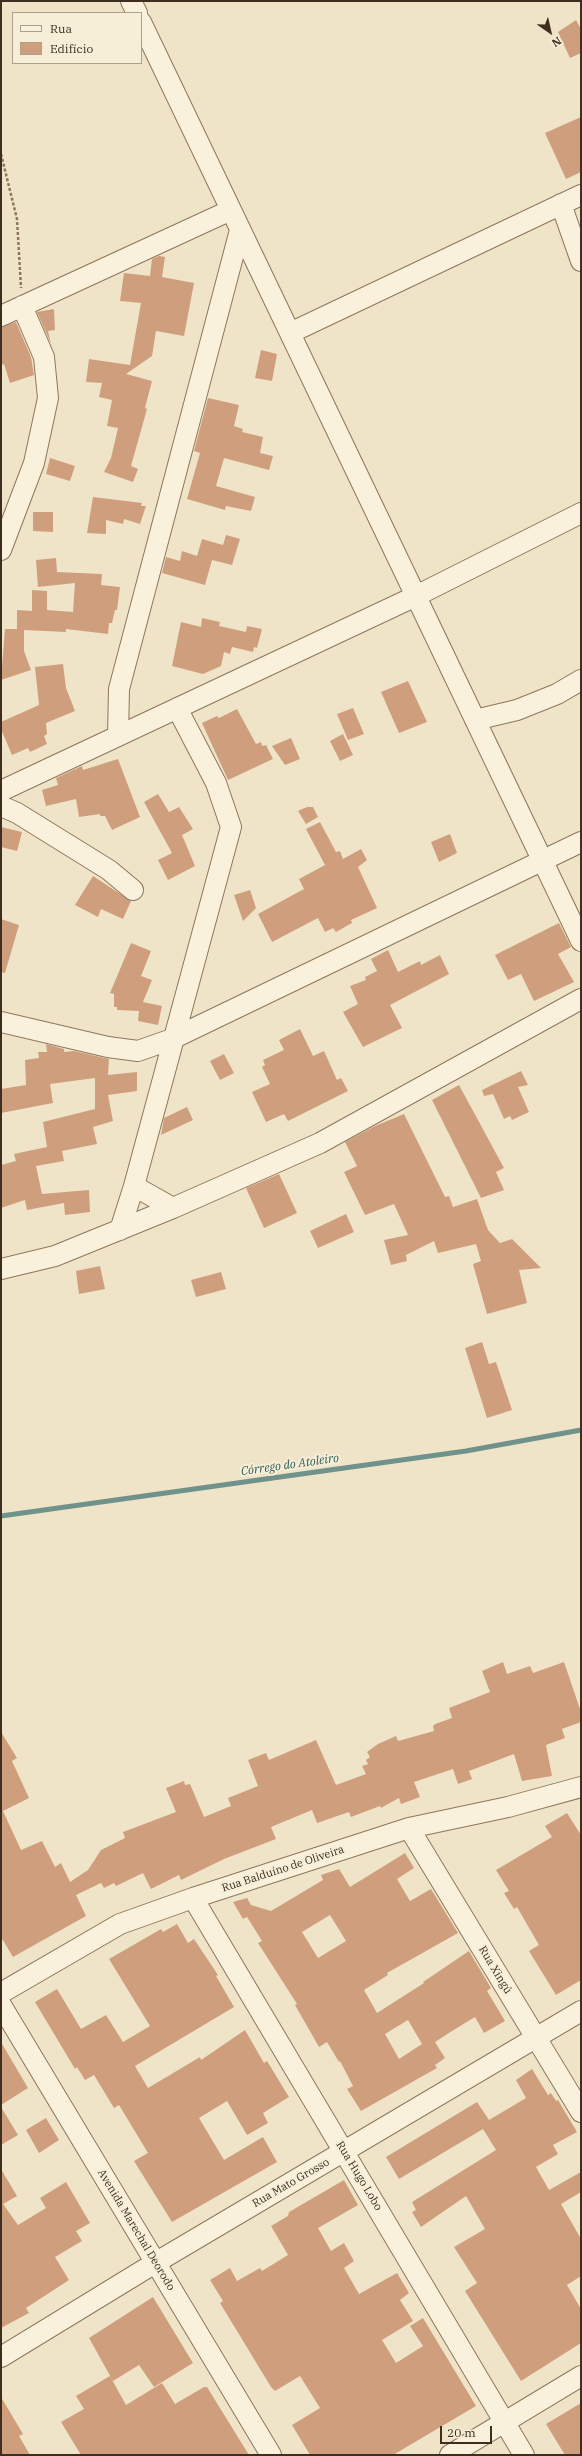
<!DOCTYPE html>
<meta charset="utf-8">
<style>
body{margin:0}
#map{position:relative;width:582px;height:2456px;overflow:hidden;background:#f0e4c8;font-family:"IBM Plex Serif",serif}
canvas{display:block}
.frame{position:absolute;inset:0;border:2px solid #3d2e20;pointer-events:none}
.legend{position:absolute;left:12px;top:12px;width:130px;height:52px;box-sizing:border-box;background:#f7eed8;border:1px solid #ada18e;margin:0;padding:5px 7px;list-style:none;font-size:12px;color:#3d2e20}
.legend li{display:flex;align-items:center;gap:8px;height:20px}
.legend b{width:20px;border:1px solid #ada18e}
.north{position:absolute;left:530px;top:12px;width:40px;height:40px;-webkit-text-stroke:3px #f7eed8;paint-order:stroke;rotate:146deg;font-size:11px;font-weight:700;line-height:16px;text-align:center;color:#3d2e20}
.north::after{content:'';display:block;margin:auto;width:14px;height:18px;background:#3d2e20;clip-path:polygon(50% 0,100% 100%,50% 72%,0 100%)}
.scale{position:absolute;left:440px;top:2426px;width:52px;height:18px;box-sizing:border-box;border:2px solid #3d2e20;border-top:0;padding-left:5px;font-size:12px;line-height:14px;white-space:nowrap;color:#3d2e20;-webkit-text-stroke:3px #f7eed8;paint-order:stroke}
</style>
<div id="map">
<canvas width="582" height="2456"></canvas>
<div class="frame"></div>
<ul class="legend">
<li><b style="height:5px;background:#faf1dc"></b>Rua</li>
<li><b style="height:11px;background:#cf9f7d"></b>Edifício</li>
</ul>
<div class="north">N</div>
<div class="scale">20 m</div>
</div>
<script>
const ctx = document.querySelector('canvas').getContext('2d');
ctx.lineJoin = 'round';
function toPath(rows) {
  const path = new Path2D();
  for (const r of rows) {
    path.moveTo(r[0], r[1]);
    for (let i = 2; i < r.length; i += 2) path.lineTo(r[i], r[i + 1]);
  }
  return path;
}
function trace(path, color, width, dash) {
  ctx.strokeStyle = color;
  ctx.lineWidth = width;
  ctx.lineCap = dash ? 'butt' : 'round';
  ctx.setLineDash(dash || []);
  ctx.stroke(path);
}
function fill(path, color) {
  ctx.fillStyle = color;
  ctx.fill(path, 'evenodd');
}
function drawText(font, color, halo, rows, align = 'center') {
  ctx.font = font + ' "IBM Plex Serif",serif';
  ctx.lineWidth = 4;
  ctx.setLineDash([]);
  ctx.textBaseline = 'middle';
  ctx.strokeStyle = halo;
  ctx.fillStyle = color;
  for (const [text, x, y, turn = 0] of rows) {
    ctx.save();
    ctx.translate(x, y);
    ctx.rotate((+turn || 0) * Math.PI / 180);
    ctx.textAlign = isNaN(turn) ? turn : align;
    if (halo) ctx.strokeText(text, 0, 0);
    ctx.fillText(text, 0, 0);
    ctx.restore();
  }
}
trace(toPath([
 [1,1516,466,1451,581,1430]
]), '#6f938a', 5);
fill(toPath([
 [576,20,581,29,581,53,570,58,558,32],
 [581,117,581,172,566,179,545,133],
 [159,256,165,257,162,277,194,283,184,336,156,331,152,356,126,374,152,381,145,408,147,409,131,466,138,469,133,482,104,472,111,458,118,428,107,426,112,400,99,397,102,383,86,382,89,359,130,365,141,303,120,301,124,273,150,276,152,259],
 [54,309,55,330,48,331,51,344,37,312],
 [16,322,31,357,34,375,10,383,4,364,1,365,1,327],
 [261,350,277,354,272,381,255,378],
 [208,398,239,405,234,426,243,429,242,432,263,437,260,453,273,456,269,470,224,458,216,486,255,497,251,511,226,506,225,510,187,499,200,453,194,451],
 [50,458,75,466,70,481,46,474],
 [93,497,142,503,141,506,146,506,140,524,124,519,123,524,106,520,106,534,87,533],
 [33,512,53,512,53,532,33,531],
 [226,535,240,539,232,565,212,560,205,585,162,573,166,557,180,561,182,551,197,556,202,539,223,545],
 [56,558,57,572,102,574,101,585,120,587,117,610,115,610,112,623,109,623,108,634,66,629,66,632,24,630,24,651,31,670,1,680,5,629,17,629,17,610,32,611,32,590,47,591,47,610,73,612,75,583,38,587,36,560],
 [202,618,220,622,219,626,246,632,247,626,262,629,257,648,254,647,253,652,232,647,230,654,224,652,221,666,203,674,172,666,181,622,201,627],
 [63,664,66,688,75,711,46,723,47,734,44,736,47,744,30,752,28,748,12,755,1,729,1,722,39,705,35,667],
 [408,681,427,722,399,733,381,692],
 [353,708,364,734,348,740,337,714],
 [237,709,256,744,261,742,262,746,266,745,273,759,228,780,202,723,217,716,219,718],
 [343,734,353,755,340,761,330,741],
 [291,738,300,759,285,765,272,746],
 [118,759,140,817,112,830,105,816,100,816,100,814,79,817,76,799,46,806,42,790,58,785,56,778,82,766,83,770],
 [158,794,169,812,179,807,193,829,182,835,195,866,168,880,158,860,172,853,144,802],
 [307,807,313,807,318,817,306,824,298,811],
 [320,822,336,852,340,851,343,859,361,849,367,860,358,867,377,908,351,920,352,923,336,932,333,928,325,932,318,918,272,942,258,914,304,889,299,879,325,865,306,829],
 [1,827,22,832,17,851,1,847],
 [450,834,457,853,439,862,431,842],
 [93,876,131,901,123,919,101,909,98,917,75,905],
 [250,890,256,908,243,921,234,895],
 [1,919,19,925,5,973,1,972],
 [559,923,571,947,558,954,574,982,534,1001,521,974,508,980,495,955],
 [131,943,151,951,141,976,152,980,143,1002,162,1006,158,1025,138,1021,139,1011,117,1010,117,1007,114,1007,114,994,110,993],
 [388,950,398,972,420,961,421,965,440,955,449,974,390,1005,402,1028,363,1047,343,1012,358,1004,350,986,366,980,365,977,377,971,371,959],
 [300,1029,313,1056,324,1051,337,1080,341,1078,348,1091,288,1121,284,1114,266,1122,252,1092,270,1084,262,1067,265,1065,263,1060,284,1050,279,1040],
 [46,1044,64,1049,64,1052,74,1051,109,1059,108,1075,137,1072,137,1091,108,1095,113,1121,93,1127,97,1144,62,1151,64,1161,36,1166,42,1194,89,1190,90,1212,65,1215,64,1203,27,1210,25,1200,1,1208,1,1165,16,1161,14,1154,47,1147,43,1122,95,1109,95,1078,50,1084,53,1103,1,1113,1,1089,26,1085,25,1060,39,1058,38,1052,47,1052],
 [224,1054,234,1073,220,1080,210,1061],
 [521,1071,528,1085,518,1087,529,1112,512,1120,510,1116,504,1119,493,1094,484,1096,482,1090],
 [459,1085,504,1168,496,1172,504,1190,481,1198,432,1100],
 [187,1107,193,1120,161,1135,164,1118],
 [404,1114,445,1197,449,1196,453,1207,477,1199,488,1230,500,1243,512,1239,541,1268,519,1270,527,1303,487,1314,473,1264,481,1261,476,1244,438,1253,434,1241,406,1255,407,1261,391,1265,384,1240,408,1235,394,1204,365,1215,344,1172,357,1166,345,1142,375,1126],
 [279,1174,297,1213,264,1228,246,1188],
 [346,1214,354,1232,318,1248,310,1231],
 [100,1266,105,1289,79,1294,76,1271],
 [221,1272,226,1289,196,1297,191,1280],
 [482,1342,489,1364,496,1362,512,1410,487,1418,465,1348],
 [503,1662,507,1674,530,1666,533,1673,564,1662,581,1712,581,1722,562,1729,565,1738,546,1745,552,1776,522,1781,514,1754,469,1771,472,1779,458,1784,453,1769,414,1782,420,1797,401,1804,399,1798,381,1808,380,1806,351,1817,349,1812,317,1823,312,1810,271,1827,276,1839,224,1859,181,1880,179,1875,151,1889,143,1873,116,1886,114,1883,104,1888,101,1883,76,1895,86,1916,13,1957,1,1937,1,1732,17,1758,12,1761,29,1798,3,1811,21,1850,42,1841,55,1867,61,1863,70,1882,88,1870,101,1850,125,1838,123,1832,176,1812,166,1788,184,1781,185,1785,190,1784,204,1817,231,1806,228,1798,258,1786,248,1760,266,1753,269,1760,316,1740,336,1785,366,1774,362,1766,368,1764,366,1760,370,1757,367,1752,378,1744,396,1736,398,1741,434,1731,433,1726,435,1724,452,1718,449,1708,490,1692,482,1671],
 [567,1813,581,1835,581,1980,556,1995,529,1951,539,1945,517,1907,514,1909,504,1893,509,1891,496,1870,552,1837,545,1826],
 [405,1853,414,1868,397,1879,410,1901,431,1889,458,1933,387,1973,388,1975,364,1990,377,2013,424,1983,423,1982,469,1951,491,1988,487,1991,505,2021,484,2033,475,2017,452,2031,435,2042,445,2058,435,2065,437,2068,361,2111,347,2089,353,2086,340,2061,339,2062,327,2042,319,2047,295,2005,297,2004,258,1943,262,1941,247,1917,243,1919,233,1902,247,1898,251,1905,271,1911,323,1880,321,1875,339,1869,350,1887],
 [330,1915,346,1941,318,1958,302,1932],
 [408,2020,422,2044,399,2059,385,2034],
 [177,1924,188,1943,194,1939,218,1975,216,1976,234,2007,135,2066,148,2088,200,2057,201,2060,245,2030,264,2063,267,2061,289,2097,263,2113,268,2123,247,2135,227,2101,199,2118,224,2160,263,2137,277,2162,172,2222,134,2161,148,2153,119,2105,114,2108,94,2075,85,2080,77,2067,75,2069,35,2002,57,1989,81,2029,106,2015,123,2042,150,2026,109,1959,161,1929,163,1932],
 [1,2042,28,2088,1,2105],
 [532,2069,548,2095,551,2093,556,2101,558,2100,577,2132,553,2145,558,2154,536,2167,549,2190,581,2172,581,2192,561,2204,581,2239,581,2276,567,2285,581,2309,581,2343,521,2381,465,2291,477,2283,454,2247,485,2229,466,2196,421,2227,412,2212,416,2210,412,2202,496,2150,483,2129,399,2179,386,2157,477,2102,489,2120,526,2098,516,2080],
 [1,2107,18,2135,1,2145],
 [46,2118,59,2140,39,2153,26,2130],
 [1,2169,17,2196,3,2204,18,2225,46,2208,40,2198,66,2182,90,2223,76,2231,82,2241,55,2257,69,2280,26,2308,29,2313,1,2328],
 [344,2180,358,2205,318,2228,331,2251,344,2243,354,2261,344,2268,359,2294,397,2273,409,2293,400,2300,413,2321,382,2340,396,2363,423,2346,410,2326,423,2318,476,2406,393,2455,310,2455,292,2425,320,2408,300,2376,275,2391,271,2387,220,2303,223,2301,210,2280,230,2268,237,2281,260,2268,262,2271,288,2255,271,2226,288,2216,289,2212],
 [153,2297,193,2363,154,2387,139,2365,113,2381,89,2338],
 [110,2376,126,2405,162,2383,175,2404,204,2387,207,2387,249,2455,81,2455,61,2422,84,2409,76,2396],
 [1,2397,23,2434,19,2436,30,2455,1,2455],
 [581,2403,581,2455,565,2455,546,2424]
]), '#cf9f7d');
const street = toPath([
 [131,1,137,13],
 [141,22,581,941],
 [561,204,581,261],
 [1,316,231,210],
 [290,333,581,195],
 [1,550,34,463,48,398,44,357,22,306],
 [475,720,517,710,557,694,581,680],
 [118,736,119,689,240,230],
 [1,791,416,596,581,513],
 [1,806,17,813,109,870,133,890],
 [1,1022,108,1047,138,1051,172,1039,581,842],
 [134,1186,173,1208],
 [120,1230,134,1186,231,827,216,783,177,708],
 [1,1269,55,1256,173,1208,320,1143,581,999],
 [409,1828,581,2112],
 [193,1898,524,2455],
 [1,1993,120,1924,193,1898,409,1828,508,1807,581,1787],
 [1,2005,271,2455],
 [1,2357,155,2263,581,2011],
 [450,2455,581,2376]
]);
trace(street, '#8d765c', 22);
trace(toPath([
 [1,154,17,219,21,288]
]), '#8d765c', 2.5, [3, 2]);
trace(street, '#faf1dc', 20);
drawText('11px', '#3d2e20', '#f7eed8', [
 ["Rua Balduíno de Oliveira",283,1869,-18],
 ["Rua Xingú",495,1970,59],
 ["Rua Hugo Lobo",359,2176,59],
 ["Rua Mato Grosso",291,2183,-30],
 ["Avenida Marechal Deorodo",136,2230,59]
]);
drawText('italic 12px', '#2f5d5a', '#f7eed8', [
 ["Córrego do Atoleiro",290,1465,-8]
]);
</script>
